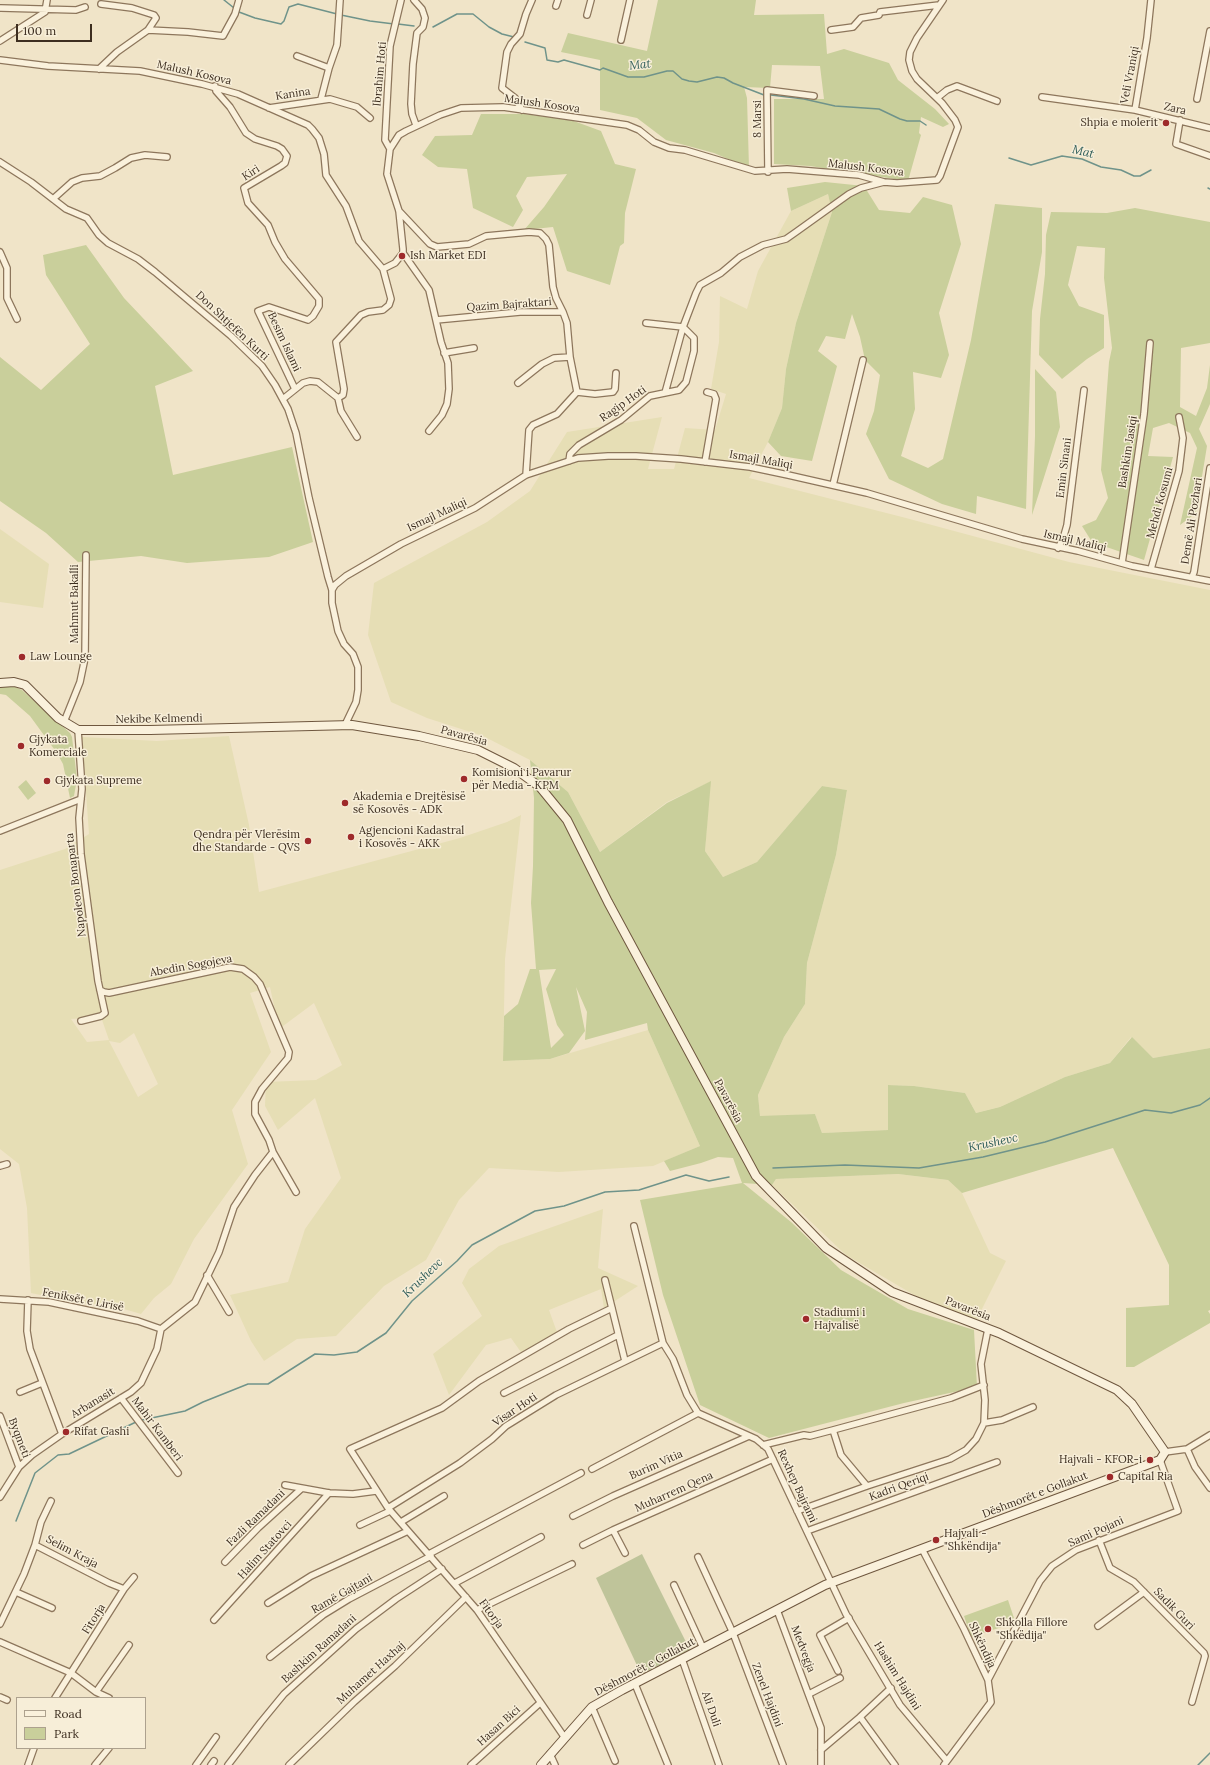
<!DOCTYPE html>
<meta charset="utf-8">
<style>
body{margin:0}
#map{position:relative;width:1210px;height:1765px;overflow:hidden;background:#f0e4c8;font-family:Lora,serif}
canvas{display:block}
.legend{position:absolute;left:16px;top:1697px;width:130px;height:52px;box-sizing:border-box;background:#f7eed8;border:1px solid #ada18e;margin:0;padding:5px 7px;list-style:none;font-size:12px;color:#3d2e20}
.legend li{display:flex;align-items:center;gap:8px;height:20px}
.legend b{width:20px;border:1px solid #ada18e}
.scale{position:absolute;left:16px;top:24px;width:76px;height:18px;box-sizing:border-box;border:2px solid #3d2e20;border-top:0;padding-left:5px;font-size:12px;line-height:14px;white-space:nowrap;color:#3d2e20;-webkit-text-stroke:3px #f7eed8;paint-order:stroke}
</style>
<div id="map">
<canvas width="1210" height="1765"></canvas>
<ul class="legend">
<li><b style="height:5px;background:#faf1dc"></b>Road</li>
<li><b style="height:11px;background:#c9cf9b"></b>Park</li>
</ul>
<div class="scale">100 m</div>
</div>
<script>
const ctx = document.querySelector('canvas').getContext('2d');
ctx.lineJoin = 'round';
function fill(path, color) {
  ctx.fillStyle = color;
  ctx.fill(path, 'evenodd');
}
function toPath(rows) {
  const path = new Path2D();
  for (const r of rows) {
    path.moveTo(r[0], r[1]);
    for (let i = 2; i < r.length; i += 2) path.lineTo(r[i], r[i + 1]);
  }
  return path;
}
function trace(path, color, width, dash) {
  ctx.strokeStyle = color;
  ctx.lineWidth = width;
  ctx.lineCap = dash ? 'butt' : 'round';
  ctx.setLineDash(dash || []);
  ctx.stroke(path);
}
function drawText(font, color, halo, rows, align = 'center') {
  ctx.font = font + ' Lora,serif';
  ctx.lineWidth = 3;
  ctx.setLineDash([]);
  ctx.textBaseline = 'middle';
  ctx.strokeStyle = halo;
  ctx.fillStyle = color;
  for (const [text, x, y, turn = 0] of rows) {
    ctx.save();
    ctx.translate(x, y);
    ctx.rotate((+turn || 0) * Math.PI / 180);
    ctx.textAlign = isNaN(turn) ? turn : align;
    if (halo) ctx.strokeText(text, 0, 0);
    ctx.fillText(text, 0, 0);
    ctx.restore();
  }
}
fill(toPath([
 [828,194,832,212,796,323,786,369,782,408,768,442,749,478,906,518,1069,562,1210,590,1210,1048,1153,1058,1131,1037,1110,1063,1065,1077,1000,1107,976,1113,965,1093,914,1086,888,1085,889,1130,822,1133,815,1114,760,1117,758,1095,784,1037,805,1004,807,963,836,855,847,790,822,786,757,862,723,877,705,851,710,782,667,802,600,852,568,792,530,760,483,736,427,718,391,702,368,635,374,583,487,522,530,491,567,432,662,417,648,469,674,469,685,428,715,430,726,394,711,389,719,342,720,296,747,309,758,271,791,211],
 [0,529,49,564,43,608,0,602],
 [229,736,249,825,259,892,460,838,507,822,521,815,505,959,503,1061,550,1059,648,1030,700,1146,653,1166,559,1172,489,1168,459,1200,426,1260,384,1286,336,1336,297,1339,264,1361,251,1341,230,1295,288,1282,305,1229,341,1178,315,1098,278,1130,265,1106,266,1082,316,1080,342,1065,314,1003,279,1029,270,987,250,993,271,1052,232,1110,248,1164,194,1239,171,1284,154,1298,141,1314,117,1307,73,1302,31,1293,27,1208,19,1164,0,1149,0,870,65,849,89,834,82,737,157,741],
 [101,1017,109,1040,87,1042,71,1019],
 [134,1033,158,1084,138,1097,109,1041,120,1043],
 [898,1174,948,1180,962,1193,990,1253,1006,1261,977,1319,974,1330,846,1255,772,1185,776,1179],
 [603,1209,598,1268,638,1286,604,1308,601,1289,549,1310,558,1335,523,1355,511,1338,486,1345,449,1395,433,1354,482,1316,462,1283,469,1269,499,1246]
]), '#e6deb5');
fill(toPath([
 [658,0,756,0,754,15,824,14,827,54,844,49,889,63,898,80,935,109,949,124,943,127,921,117,919,133,921,135,908,181,810,166,774,164,774,99,824,99,820,66,772,65,770,88,744,87,747,98,749,168,714,153,666,140,637,118,600,110,600,60,561,52,568,33,647,51],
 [481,114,524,114,571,120,601,131,615,164,636,169,625,213,624,243,620,246,610,285,567,271,553,227,524,230,544,207,567,174,527,177,516,196,523,210,513,227,473,208,467,169,438,167,422,155,435,136,472,135],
 [825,182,864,186,879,210,910,213,923,197,952,205,961,244,939,313,949,355,941,378,913,372,915,409,901,456,928,468,943,459,971,340,995,204,1042,208,1042,252,1032,311,1026,509,977,496,976,514,942,504,889,479,866,434,874,411,880,375,865,360,860,337,852,314,845,339,826,336,818,351,837,366,812,461,781,456,768,442,782,408,786,369,796,323,832,212,828,194,791,211,787,188],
 [1135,208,1210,222,1210,343,1181,348,1180,407,1196,416,1207,388,1210,365,1210,404,1199,429,1207,446,1196,513,1180,525,1197,448,1190,433,1169,423,1153,428,1148,456,1173,457,1144,560,1092,542,1082,526,1096,520,1108,498,1101,470,1109,362,1112,348,1104,278,1105,248,1077,246,1068,285,1079,306,1104,315,1104,348,1087,359,1062,379,1039,355,1040,319,1045,274,1046,235,1051,212,1107,213],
 [86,245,124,298,193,371,155,386,173,475,292,447,313,542,269,557,187,563,141,556,78,562,46,533,0,501,0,357,41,390,90,344,46,275,43,255],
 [1035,369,1056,392,1060,427,1032,515,1035,436],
 [0,686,13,686,22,690,70,733,72,737,77,779,74,796,70,798,63,764,57,753,30,716,6,695,0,694],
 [530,760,568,792,600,852,667,803,711,781,705,851,723,877,757,862,822,786,847,790,836,855,807,963,805,1004,784,1037,758,1095,760,1116,815,1114,822,1133,888,1130,888,1085,914,1086,965,1093,976,1113,1000,1107,1065,1077,1110,1063,1132,1037,1153,1058,1210,1048,1210,1310,1208,1311,1210,1314,1210,1323,1134,1367,1126,1367,1126,1308,1169,1305,1169,1265,1113,1148,962,1193,948,1180,898,1174,776,1179,772,1185,743,1183,791,1222,841,1270,908,1309,974,1330,977,1387,904,1403,769,1438,700,1405,663,1295,640,1200,742,1183,733,1158,718,1157,701,1163,670,1171,664,1161,700,1146,648,1030,647,1023,585,1040,587,1012,576,987,585,1031,569,1053,550,1059,503,1061,504,1016,518,1004,530,969,536,969,531,903,533,866,534,798],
 [556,969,546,989,557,1025,564,1035,551,1048,539,970],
 [26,780,36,793,28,800,18,787],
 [1008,1600,1014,1618,1011,1624,971,1637,964,1616]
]), '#c9cf9b');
fill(toPath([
 [642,1554,690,1650,641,1674,596,1578]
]), '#bfc49a');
trace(toPath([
 [224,0,234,8],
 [239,12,255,18,281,24,284,21,289,7,298,4,337,14],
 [341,15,370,21,394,24],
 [398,24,414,26],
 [433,27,457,14,473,14,489,27,502,34,514,37],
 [525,42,545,48,547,60,558,62,564,60,600,70,603,68,628,77,644,77,667,71,673,71,682,79,689,81,697,82,717,77,724,78,733,83,764,95],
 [771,95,804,99,835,106,879,109,900,119,907,121,920,121,926,125],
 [1009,158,1031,165,1062,156,1082,159,1101,167,1121,170,1134,176,1140,176,1151,170],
 [1208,188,1210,189],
 [773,1168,845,1165,919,1168,983,1157,1045,1142,1145,1110,1171,1113,1200,1105,1210,1098],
 [142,1420,185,1411,203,1402,248,1384,268,1384,315,1354,334,1355,357,1352,386,1333,412,1301,457,1261,472,1245,535,1211,564,1206,605,1192,639,1190,686,1175,709,1181,729,1177],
 [16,1521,35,1473,58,1455,69,1454,136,1422],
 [1198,1765,1210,1753]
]), '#6f938a', 1.5);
const street = toPath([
 [414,0,422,9,425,18,423,27,417,33,413,64,411,104,412,114,416,125],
 [101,4,132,8,154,15,156,18,148,30],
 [556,6,558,0],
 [1,8,76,10,85,7],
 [587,15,591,0],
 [831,30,853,27,861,18,879,15,880,12,939,5],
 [621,40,630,0],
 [0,41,45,12,47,0],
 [297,56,329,68],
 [0,60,48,66,140,71,202,84,238,94,308,125,312,129,319,138,324,154,326,175,346,206,359,241,383,269,391,299,389,305,383,310,368,312,361,315,336,342,344,389,343,395,338,398],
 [99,69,117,52,148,30,188,32,223,36,235,14,239,0],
 [215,86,216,91,230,107,246,133,255,139,277,146,282,149,287,156,285,163,281,166,244,188,248,203,268,225,275,242,285,259,319,299,319,306,313,316,308,320,269,307,258,311,295,389],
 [1042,97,1135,110,1210,128],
 [937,98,947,90,957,86,997,101],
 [321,99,329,68,337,45,340,0],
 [1197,99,1210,31],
 [269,108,330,99,357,107,370,118],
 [522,110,515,98,502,88,507,52,511,44,520,34,526,14,532,0],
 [1135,110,1147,38,1151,0],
 [1180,120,1176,144,1210,156],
 [390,149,385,140,390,46,401,0],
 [0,162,31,182,66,209,87,218,99,235,108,243,138,259,155,272,231,336,262,366,275,385,288,409,296,433,309,498,328,577,332,590,332,603,338,631,344,644,353,654,358,667,358,690,356,702,345,725],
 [768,172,767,90,814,96],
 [53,199,72,182,82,178,100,176,115,168,131,158,145,155,167,157],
 [399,211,430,244,437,247,469,244,486,236,529,232,540,233,546,239,549,245,553,287,556,298,563,312],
 [0,252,7,268,7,298,17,319],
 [403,253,429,290,441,342,448,363,449,389,447,404,442,415,429,431],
 [383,269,395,263,403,253,403,249,399,211,387,174,390,149,399,135,406,131,440,115,461,108,503,107,627,125,639,130,654,142,669,148,685,150,755,171,787,169,859,175,884,182,897,183,937,180,940,176,958,127,955,120,942,103,917,79,912,71,909,60,910,52,917,38,943,0],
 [436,320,520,312,563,312,567,323,570,357,577,392,557,414,533,425,529,430,526,475],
 [444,353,474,348],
 [518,383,542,364,554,358,570,357],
 [577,392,595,394,613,392,615,389,616,373],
 [665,393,683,327,696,293,700,285,721,273,740,257,763,245,786,239,796,232,849,194,861,188,884,182],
 [283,399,303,383,310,381,318,382,338,398,341,411,357,437],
 [569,461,570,454,579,445,621,420,650,396,679,390,686,382,694,351,694,338,683,327,646,323],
 [705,462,716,399,714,394,707,392],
 [833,485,863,360],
 [1058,548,1063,539,1067,525,1084,390],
 [1122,563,1144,414,1150,343],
 [1151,569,1179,471,1183,438,1179,417],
 [1192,577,1194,572,1210,468],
 [332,590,335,585,346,576,401,544,475,508,526,475,578,458,608,456,636,456,681,459,750,467,788,475,867,493,1022,539,1078,551,1132,566,1210,581],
 [64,722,80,682,85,658,86,555],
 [78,730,82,789,79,818,81,854,98,981,105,1013,101,1016,81,1021],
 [0,831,81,799],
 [273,1152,296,1192],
 [0,1166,7,1164],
 [634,1226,663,1343,673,1359,687,1395,698,1413,756,1439,768,1449,846,1614,900,1705,947,1761],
 [207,1275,229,1312],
 [605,1280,625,1361],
 [0,1299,49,1302,138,1321,161,1329],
 [28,1300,27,1331,30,1349,62,1434],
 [20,1392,42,1383],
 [504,1393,618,1335],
 [121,1398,178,1473],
 [0,1416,19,1467],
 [984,1423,1002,1420,1033,1407],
 [833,1430,841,1455,867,1486],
 [763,1445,804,1435,810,1436,833,1430,951,1398,984,1385],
 [1187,1449,1195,1467,1210,1488],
 [1165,1452,1187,1449,1210,1435],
 [592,1469,698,1413],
 [285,1485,329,1493,353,1494,376,1491],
 [0,1497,19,1467,32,1455,62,1434,131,1392,141,1383,157,1349,161,1329,195,1302,219,1252,234,1207,255,1175,273,1152,269,1140,255,1114,255,1102,262,1089,288,1058,289,1052,260,984,254,977,243,969,230,967,109,993,104,992,100,990],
 [388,1508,460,1463,492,1439,506,1426,556,1395,663,1343],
 [797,1511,867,1486,950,1459,966,1450,976,1439,984,1423,985,1400,981,1364,988,1329],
 [573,1516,613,1496,749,1436],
 [401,1522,444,1496],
 [360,1525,390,1511],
 [613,1530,625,1553],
 [807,1531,997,1462],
 [1099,1540,1110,1568,1134,1582,1204,1653,1205,1656,1192,1702],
 [35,1545,41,1522,51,1501],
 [583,1545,613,1530,773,1459],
 [922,1549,964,1629,988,1680,991,1702,944,1765],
 [429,1554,581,1473],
 [698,1557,733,1633,783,1765],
 [225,1562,258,1528,301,1489],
 [455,1583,541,1537],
 [674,1585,703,1648],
 [16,1592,52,1608],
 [268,1603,311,1576,408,1531],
 [477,1610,572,1564],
 [777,1610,821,1728,821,1765],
 [214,1620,329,1493],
 [0,1624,24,1574,35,1545,109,1583,124,1589],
 [1098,1626,1144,1592],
 [0,1642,71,1673,96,1692,109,1698],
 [270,1657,323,1615,349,1599,431,1556],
 [682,1659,719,1765],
 [838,1671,820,1635,849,1618],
 [988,1680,1040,1581,1052,1566,1076,1550,1178,1511,1160,1460],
 [635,1684,668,1765],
 [891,1688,860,1717,895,1765],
 [96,1692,129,1645],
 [809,1694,840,1678],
 [0,1697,7,1700],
 [55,1698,124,1589,134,1577],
 [592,1707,615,1761],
 [565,1738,477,1610,388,1508,350,1449,442,1408,479,1381,569,1329,612,1308],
 [821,1750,860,1717],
 [550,1754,555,1765],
 [28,1765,34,1748],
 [95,1765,109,1748],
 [196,1765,216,1737],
 [211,1765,214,1761],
 [228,1765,261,1722,284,1694,356,1629,396,1599,442,1569],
 [289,1765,354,1702,395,1666,466,1597],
 [471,1765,540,1703]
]);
const secondary = toPath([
 [0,683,14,682,25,685,58,718,78,730,150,730,352,725,419,736,478,750,514,768,540,787,567,820,608,902,756,1176,826,1248,892,1292,999,1333,1117,1390,1132,1404,1165,1452,1160,1460,825,1585,622,1690,592,1707,541,1765]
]);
trace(street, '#8d765c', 8);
trace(secondary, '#6f573f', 10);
trace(street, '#faf1dc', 5.5);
trace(secondary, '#faf1dc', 8);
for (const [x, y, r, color] of [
 [1166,123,4,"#9e2a2b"],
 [402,256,4,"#9e2a2b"],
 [22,657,4,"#9e2a2b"],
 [21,746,4,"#9e2a2b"],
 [464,779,4,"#9e2a2b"],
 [47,781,4,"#9e2a2b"],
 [345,803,4,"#9e2a2b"],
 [351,837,4,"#9e2a2b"],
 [308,841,4,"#9e2a2b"],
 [806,1319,4,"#9e2a2b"],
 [66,1432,4,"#9e2a2b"],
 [1150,1460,4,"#9e2a2b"],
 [1110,1477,4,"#9e2a2b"],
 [936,1540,4,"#9e2a2b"],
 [988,1629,4,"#9e2a2b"]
]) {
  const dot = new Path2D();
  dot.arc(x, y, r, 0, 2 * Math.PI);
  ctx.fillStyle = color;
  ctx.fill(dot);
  trace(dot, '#f7eed8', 1.5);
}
drawText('11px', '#3d2e20', '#f7eed8', [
 ["Malush Kosova",194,73,13],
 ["Ibrahim Hoti",380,74,-85],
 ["Veli Vraniqi",1130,75,-79],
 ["Kanina",293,94,-9],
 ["Malush Kosova",542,104,8],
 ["Zara",1175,109,13],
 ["8 Marsi",758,119,-90],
 ["Malush Kosova",866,168,7],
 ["Kiri",251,173,-33],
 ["Qazim Bajraktari",509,305,-4],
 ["Don Shtjefën Kurti",232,326,43],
 ["Besim Islami",284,342,65],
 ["Ragip Hoti",623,404,-35],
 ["Bashkim Jasiqi",1128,452,-81],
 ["Ismajl Maliqi",761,460,10],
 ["Emin Sinani",1064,468,-83],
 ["Mehdi Kosumi",1160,503,-75],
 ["Ismajl Maliqi",437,515,-25],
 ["Demë Ali Pozhari",1192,521,-81],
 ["Ismajl Maliqi",1075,541,13],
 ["Mahmut Bakalli",75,604,-90],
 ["Nekibe Kelmendi",159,719,-1],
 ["Pavarësia",464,736,15],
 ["Napoleon Bonaparta",76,885,-97],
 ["Abedin Sogojeva",191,966,-10],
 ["Pavarësia",728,1101,62],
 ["Feniksët e Lirisë",83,1300,11],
 ["Pavarësia",968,1309,21],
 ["Arbanasit",93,1403,-31],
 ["Visar Hoti",515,1410,-34],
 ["Mahir Kamberi",157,1429,53],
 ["Byqmeti",19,1438,69],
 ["Burim Vitia",656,1465,-24],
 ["Rexhep Bajrami",797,1486,65],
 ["Kadri Qeriqi",899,1487,-20],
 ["Muharrem Qena",674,1492,-24],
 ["Dëshmorët e Gollakut",1035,1495,-21],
 ["Fazli Ramadani",256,1518,-44],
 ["Sami Pojani",1096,1532,-24],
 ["Halim Statovci",265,1550,-48],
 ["Selim Kraja",72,1552,28],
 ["Ramë Gajtani",342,1594,-30],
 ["Sadik Guri",1174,1609,46],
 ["Fitorja",491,1614,54],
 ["Fitorja",94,1619,-58],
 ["Shkëndija",982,1645,65],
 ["Bashkim Ramadani",319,1649,-42],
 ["Medvegja",803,1649,69],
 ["Dëshmorët e Gollakut",645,1667,-28],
 ["Muhamet Haxhaj",371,1673,-42],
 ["Hashim Hajdini",897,1676,58],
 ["Zenel Hajdini",767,1695,69],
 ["Ali Duli",711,1709,71],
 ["Hasan Bici",499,1726,-42]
]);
drawText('11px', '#3d2e20', '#f7eed8', [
 ["Shpia e molerit",1158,123,"right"],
 ["Ish Market EDI",410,256],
 ["Law Lounge",30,657],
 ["Gjykata",29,740],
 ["Komerciale",29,753],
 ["Komisioni i Pavarur",472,773],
 ["për Media - KPM",472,786],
 ["Gjykata Supreme",55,781],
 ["Akademia e Drejtësisë",353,797],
 ["së Kosovës - ADK",353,810],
 ["Agjencioni Kadastral",359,831],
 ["i Kosovës - AKK",359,844],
 ["Qendra për Vlerësim",300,835,"right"],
 ["dhe Standarde - QVS",300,848,"right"],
 ["Stadiumi i",814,1313],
 ["Hajvalisë",814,1326],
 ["Rifat Gashi",74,1432],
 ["Hajvali - KFOR-i",1142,1460,"right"],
 ["Capital Ria",1118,1477],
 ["Hajvali -",944,1534],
 ["\"Shkëndija\"",944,1547],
 ["Shkolla Fillore",996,1623],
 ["\"Shkëdija\"",996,1636]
], 'left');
drawText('italic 12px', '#2f5d5a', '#f7eed8', [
 ["Mat",640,65,-5],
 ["Mat",1083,152,14],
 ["Krushevc",993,1143,-12],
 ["Krushevc",423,1278,-44]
]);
</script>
